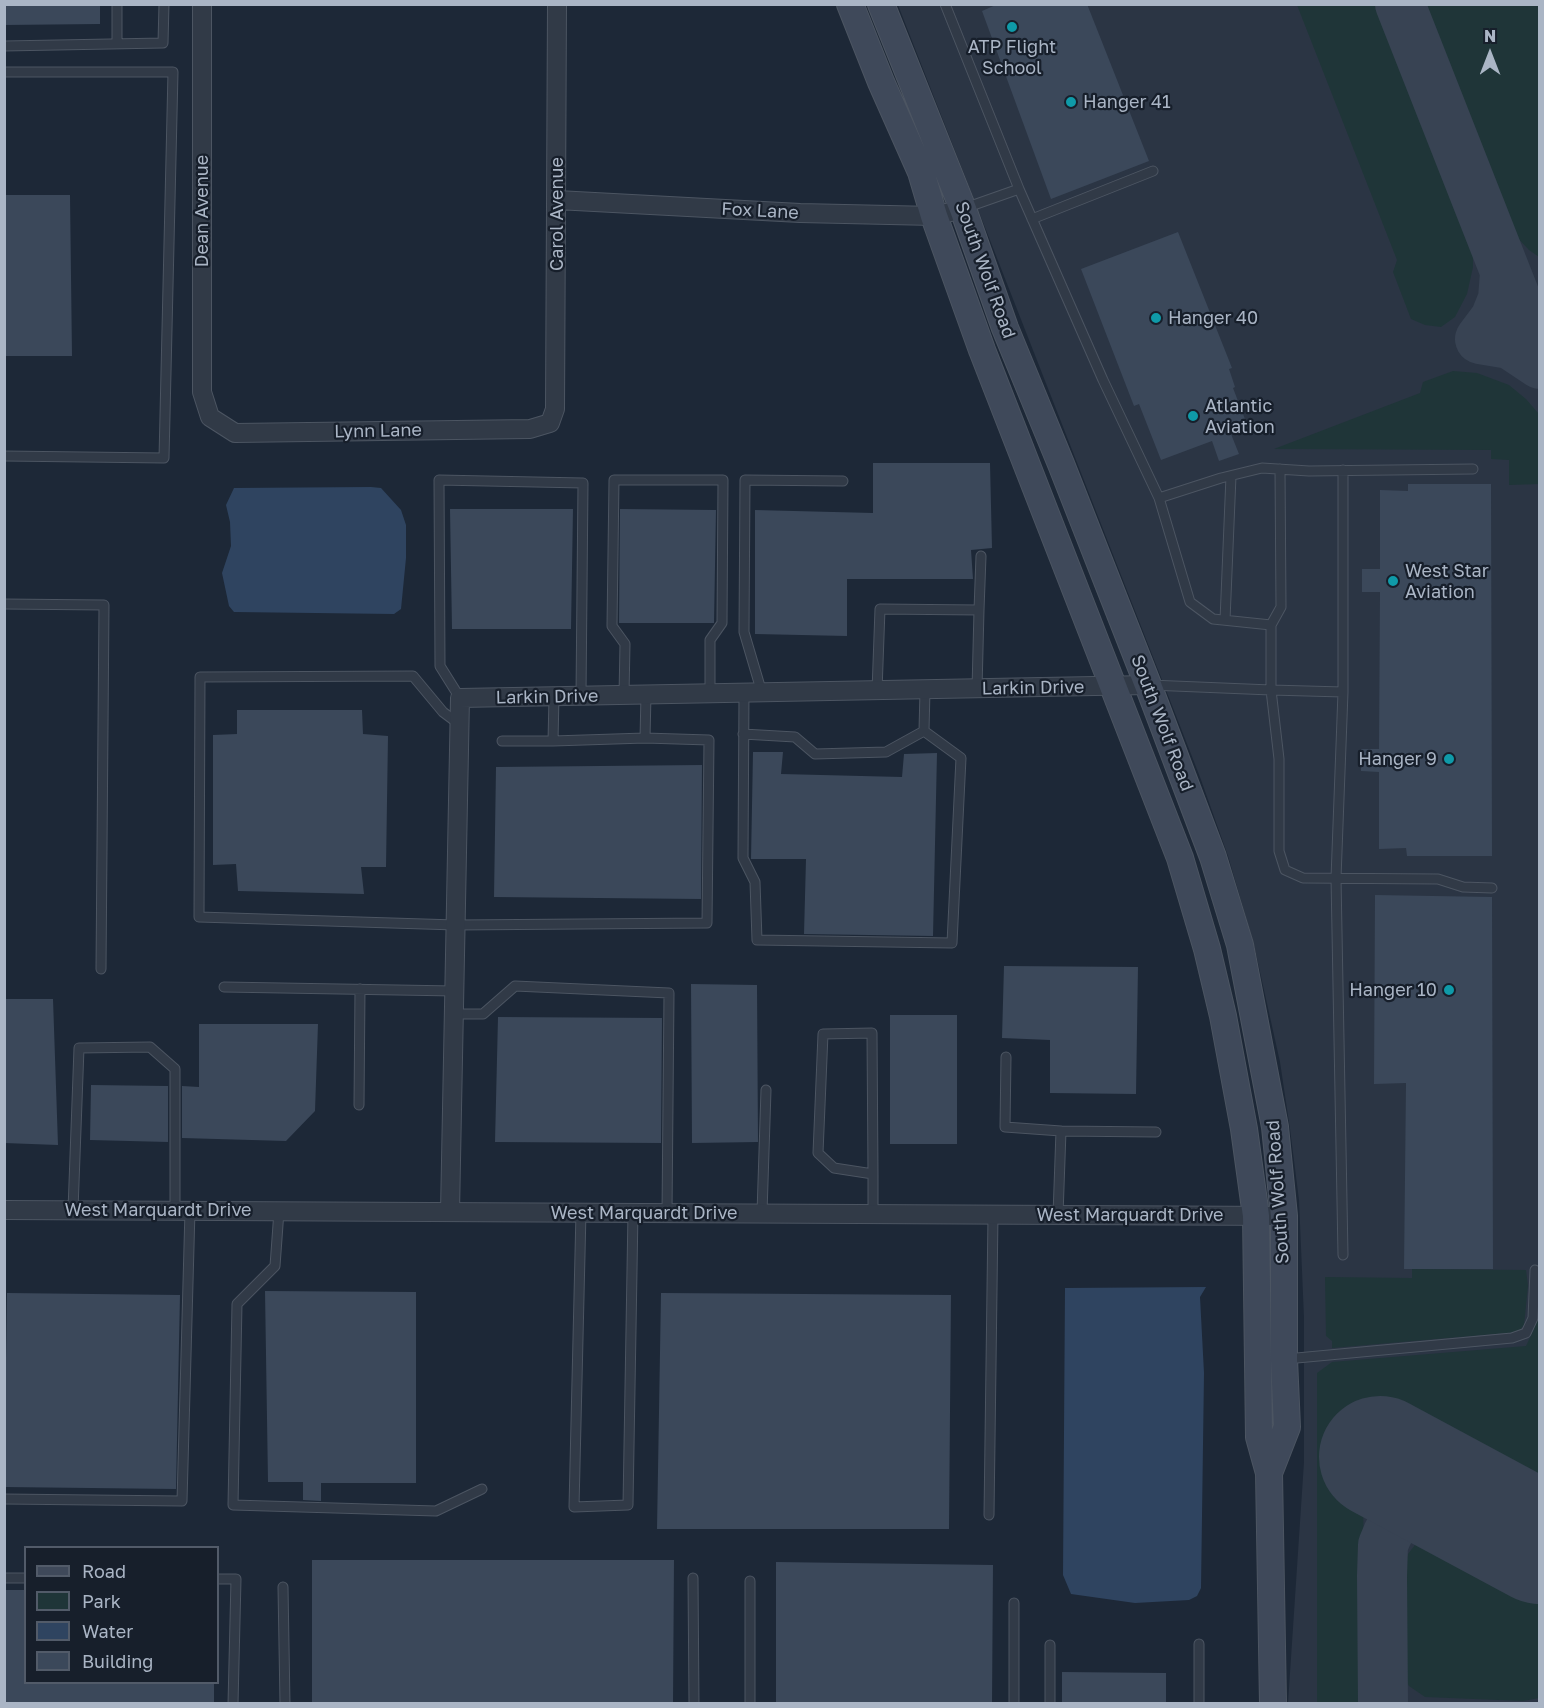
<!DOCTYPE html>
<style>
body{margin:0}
#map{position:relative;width:1544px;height:1708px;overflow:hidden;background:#1d2837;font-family:"Golos Text",sans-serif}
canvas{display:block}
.frame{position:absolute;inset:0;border:6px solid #aab5c5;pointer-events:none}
.legend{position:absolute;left:24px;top:1546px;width:195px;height:138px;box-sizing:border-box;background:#171f2b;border:2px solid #525b69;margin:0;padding:8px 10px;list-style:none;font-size:18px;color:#aab5c5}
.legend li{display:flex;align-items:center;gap:12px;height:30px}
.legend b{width:30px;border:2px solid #525b69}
.north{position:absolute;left:1460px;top:24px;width:60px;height:60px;-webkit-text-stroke:4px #171f2b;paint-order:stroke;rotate:0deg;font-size:16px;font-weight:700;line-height:24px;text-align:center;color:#aab5c5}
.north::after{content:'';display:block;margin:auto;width:21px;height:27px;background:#aab5c5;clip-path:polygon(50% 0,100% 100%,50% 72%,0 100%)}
</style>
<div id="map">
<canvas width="1544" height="1708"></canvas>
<div class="frame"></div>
<ul class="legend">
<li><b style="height:8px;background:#3f495a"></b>Road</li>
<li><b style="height:16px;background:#1f3538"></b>Park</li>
<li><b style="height:16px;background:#2f4460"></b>Water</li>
<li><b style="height:16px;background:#3b485a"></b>Building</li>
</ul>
<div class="north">N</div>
</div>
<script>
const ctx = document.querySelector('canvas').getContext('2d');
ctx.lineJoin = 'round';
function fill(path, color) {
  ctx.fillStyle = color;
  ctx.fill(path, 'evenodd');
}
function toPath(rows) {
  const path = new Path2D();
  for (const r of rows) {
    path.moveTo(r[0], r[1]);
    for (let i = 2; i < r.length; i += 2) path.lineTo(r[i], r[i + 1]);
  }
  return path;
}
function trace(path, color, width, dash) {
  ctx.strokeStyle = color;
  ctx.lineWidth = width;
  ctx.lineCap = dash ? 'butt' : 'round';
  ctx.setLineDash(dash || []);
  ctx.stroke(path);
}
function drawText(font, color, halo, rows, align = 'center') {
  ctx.font = font + ' "Golos Text",sans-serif';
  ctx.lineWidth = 4.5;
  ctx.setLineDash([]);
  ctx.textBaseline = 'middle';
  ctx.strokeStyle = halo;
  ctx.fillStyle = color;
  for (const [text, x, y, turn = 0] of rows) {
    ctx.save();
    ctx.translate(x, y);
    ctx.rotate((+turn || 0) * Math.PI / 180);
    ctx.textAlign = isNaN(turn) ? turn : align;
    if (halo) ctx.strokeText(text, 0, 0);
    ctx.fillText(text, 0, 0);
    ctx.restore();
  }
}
fill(toPath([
 [898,5,1539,5,1539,1703,1288,1703,1304,1462,1304,1318,1299,1200,1290,1129,1280,1062,1254,945,1228,856,1200,777]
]), '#2b3544');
fill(toPath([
 [1297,5,1377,5,1473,247,1473,267,1467,294,1455,317,1441,327,1425,325,1411,319,1393,272,1397,260],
 [1421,5,1539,5,1539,257,1529,250,1510,230],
 [1453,371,1477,373,1509,385,1526,399,1539,414,1539,484,1509,485,1509,460,1491,459,1491,450,1274,449,1420,393,1423,382],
 [1412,1269,1526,1270,1528,1286,1524,1325,1518,1332,1332,1348,1332,1341,1326,1336,1325,1277,1412,1278],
 [1539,1275,1539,1508,1392,1431,1363,1484,1365,1703,1317,1704,1317,1373,1332,1362,1526,1346,1534,1329,1539,1304],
 [1446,1532,1460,1537,1539,1578,1539,1698,1523,1701,1425,1697,1409,1686,1402,1675,1403,1574,1408,1554,1418,1541,1434,1534]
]), '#1f3538');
fill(toPath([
 [371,487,381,488,401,510,406,525,406,558,401,609,394,614,234,612,229,606,222,573,231,546,230,522,226,505,234,488],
 [1206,1287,1200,1297,1204,1373,1201,1588,1197,1596,1189,1600,1135,1603,1071,1594,1063,1575,1065,1288]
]), '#2f4460');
trace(toPath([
 [1400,4,1540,360],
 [1505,273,1503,299,1495,319,1480,339,1510,344,1540,364],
 [1383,1704,1382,1576,1383,1545,1388,1533,1396,1521,1413,1509,1431,1503,1486,1514]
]), '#384353', 50);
trace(toPath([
 [1380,1457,1540,1543]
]), '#384353', 122);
fill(toPath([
 [4,4,100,4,100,24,4,25],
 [998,4,1087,4,1149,161,1051,199,982,11],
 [4,195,70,195,72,356,4,356],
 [1178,232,1232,368,1229,369,1235,387,1233,388,1248,427,1231,434,1239,454,1219,461,1212,441,1161,460,1139,404,1134,406,1081,269],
 [873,463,990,463,992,548,971,550,973,579,847,579,847,636,755,634,755,510,873,513],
 [1408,484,1491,484,1492,856,1407,856,1406,848,1379,849,1379,772,1361,771,1361,749,1379,749,1380,592,1362,592,1362,569,1380,569,1380,490,1408,491],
 [450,509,573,509,571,629,452,629],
 [620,509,716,510,714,623,619,623],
 [237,710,362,710,363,734,388,736,386,867,361,867,364,894,238,891,236,864,213,865,213,735,237,734],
 [753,752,783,752,781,774,902,777,904,754,937,753,933,936,804,934,806,859,751,859],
 [702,765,701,899,494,897,496,767],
 [1375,895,1492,897,1493,1269,1404,1269,1406,1083,1374,1084],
 [1004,966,1138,967,1136,1094,1050,1093,1050,1040,1002,1038],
 [691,984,757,985,758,1142,692,1143],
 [4,999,53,999,58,1145,4,1143],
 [890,1015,957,1015,957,1144,890,1144],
 [498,1017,662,1018,661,1143,495,1142],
 [199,1024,318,1024,315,1111,286,1141,182,1138,182,1086,199,1087],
 [91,1085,168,1086,168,1142,90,1140],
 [265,1291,416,1292,416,1483,321,1483,321,1501,303,1500,303,1482,268,1482],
 [7,1293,180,1295,176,1489,4,1487],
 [661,1293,951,1295,949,1529,657,1529],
 [312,1560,674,1560,673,1704,312,1704],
 [776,1562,993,1565,992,1704,776,1704],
 [4,1590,26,1590,26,1683,214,1683,214,1704,4,1704],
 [1062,1672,1166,1673,1166,1704,1062,1704]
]), '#3b485a');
const service = toPath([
 [945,4,1019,189],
 [117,44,117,4],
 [4,46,163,43,164,4],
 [4,72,173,72,164,458,4,456],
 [965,208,1019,189,1103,380,1159,498,1190,602,1213,619,1271,625,1271,690,1150,685],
 [1032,219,1153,171],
 [1343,470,1343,692,1336,878,1343,1255],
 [1159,498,1221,478,1262,468,1309,471,1473,469],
 [4,604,104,605,101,969],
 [979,610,981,556],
 [1225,620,1231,476],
 [1271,625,1281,607,1280,469],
 [877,691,880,609,979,610,977,689],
 [1343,692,1271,690,1279,759,1279,851,1285,870,1303,878,1438,879,1463,887,1492,888],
 [744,693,743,858,755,882,757,940,952,943,961,758,924,731,925,690],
 [762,693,744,632,745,480,843,481],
 [624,695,625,644,612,626,614,480,723,480,722,623,710,640,710,694],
 [554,697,553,741,645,738],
 [460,698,440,666,439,480,583,483,581,696],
 [459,724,443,712,413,676,200,677,199,917,456,925,707,923,709,740,645,738,646,695],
 [743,734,795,737,815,754,886,752,924,731],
 [502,741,553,741],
 [224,987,455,991],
 [454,1014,483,1014,515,986,669,993,667,1213],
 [1006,1057,1005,1127,1061,1131],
 [359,1105,360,989],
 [873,1174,834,1168,818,1153,823,1034,872,1033,873,1174,873,1214],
 [73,1210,79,1048,150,1047,175,1069,175,1210],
 [279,1211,275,1266,237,1304,233,1505,436,1511,482,1489],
 [581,1212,574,1507,628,1505,633,1212],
 [762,1213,766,1090],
 [1058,1215,1061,1131,1156,1132],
 [1286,1359,1512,1338,1526,1333,1533,1318,1535,1270],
 [4,1499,182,1501,190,1210],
 [989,1515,993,1215],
 [4,1578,26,1578],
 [693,1578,694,1704],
 [218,1579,236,1579,233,1704],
 [750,1581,750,1704],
 [283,1587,285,1704],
 [1014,1603,1014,1704],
 [1050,1645,1050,1704],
 [1199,1704,1199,1644]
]);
const minor = toPath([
 [202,4,202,392,210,417,235,433,530,429,550,423,555,409,557,4],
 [557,200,800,213,934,216,963,209],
 [4,1210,1284,1216],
 [450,1212,460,698,1148,685]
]);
const secondary = toPath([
 [850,4,881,82,921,172,934,216,982,350,1180,858,1207,949,1223,1016,1244,1129,1256,1216,1259,1437,1269,1473,1273,1704],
 [881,4,963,209,1005,328,1061,464,1148,685,1213,857,1240,945,1275,1127,1284,1216,1284,1359,1287,1427,1269,1473]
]);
trace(service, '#4c5562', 11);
trace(minor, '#4c5562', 20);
trace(secondary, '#4c5562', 28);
trace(service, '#313a47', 9);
trace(minor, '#313a47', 18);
trace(secondary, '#3f495a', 26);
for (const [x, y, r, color] of [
 [1012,27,6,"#0f9aa8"],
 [1071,102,6,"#0f9aa8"],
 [1156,318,6,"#0f9aa8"],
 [1193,416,6,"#0f9aa8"],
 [1393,581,6,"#0f9aa8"],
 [1449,759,6,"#0f9aa8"],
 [1449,990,6,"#0f9aa8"]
]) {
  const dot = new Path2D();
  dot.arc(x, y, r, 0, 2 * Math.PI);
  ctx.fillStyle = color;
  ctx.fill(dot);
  trace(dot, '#171f2b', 2);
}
drawText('18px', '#aab5c5', '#171f2b', [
 ["ATP Flight",1012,47,"center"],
 ["School",1012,68,"center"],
 ["Hanger 41",1083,102],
 ["Hanger 40",1168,318],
 ["Atlantic",1205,406],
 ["Aviation",1205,427],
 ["West Star",1405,571],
 ["Aviation",1405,592],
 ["Hanger 9",1437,759,"right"],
 ["Hanger 10",1437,990,"right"]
], 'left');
drawText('18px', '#aab5c5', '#171f2b', [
 ["Dean Avenue",202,211,-90],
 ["Fox Lane",760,211,3],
 ["Carol Avenue",557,214,-90],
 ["South Wolf Road",985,270,70],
 ["Lynn Lane",378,431,-1],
 ["Larkin Drive",1033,688,-1],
 ["Larkin Drive",547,697,-1],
 ["South Wolf Road",1162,723,69],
 ["South Wolf Road",1278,1192,-94],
 ["West Marquardt Drive",158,1210],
 ["West Marquardt Drive",644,1213],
 ["West Marquardt Drive",1130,1215]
]);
</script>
